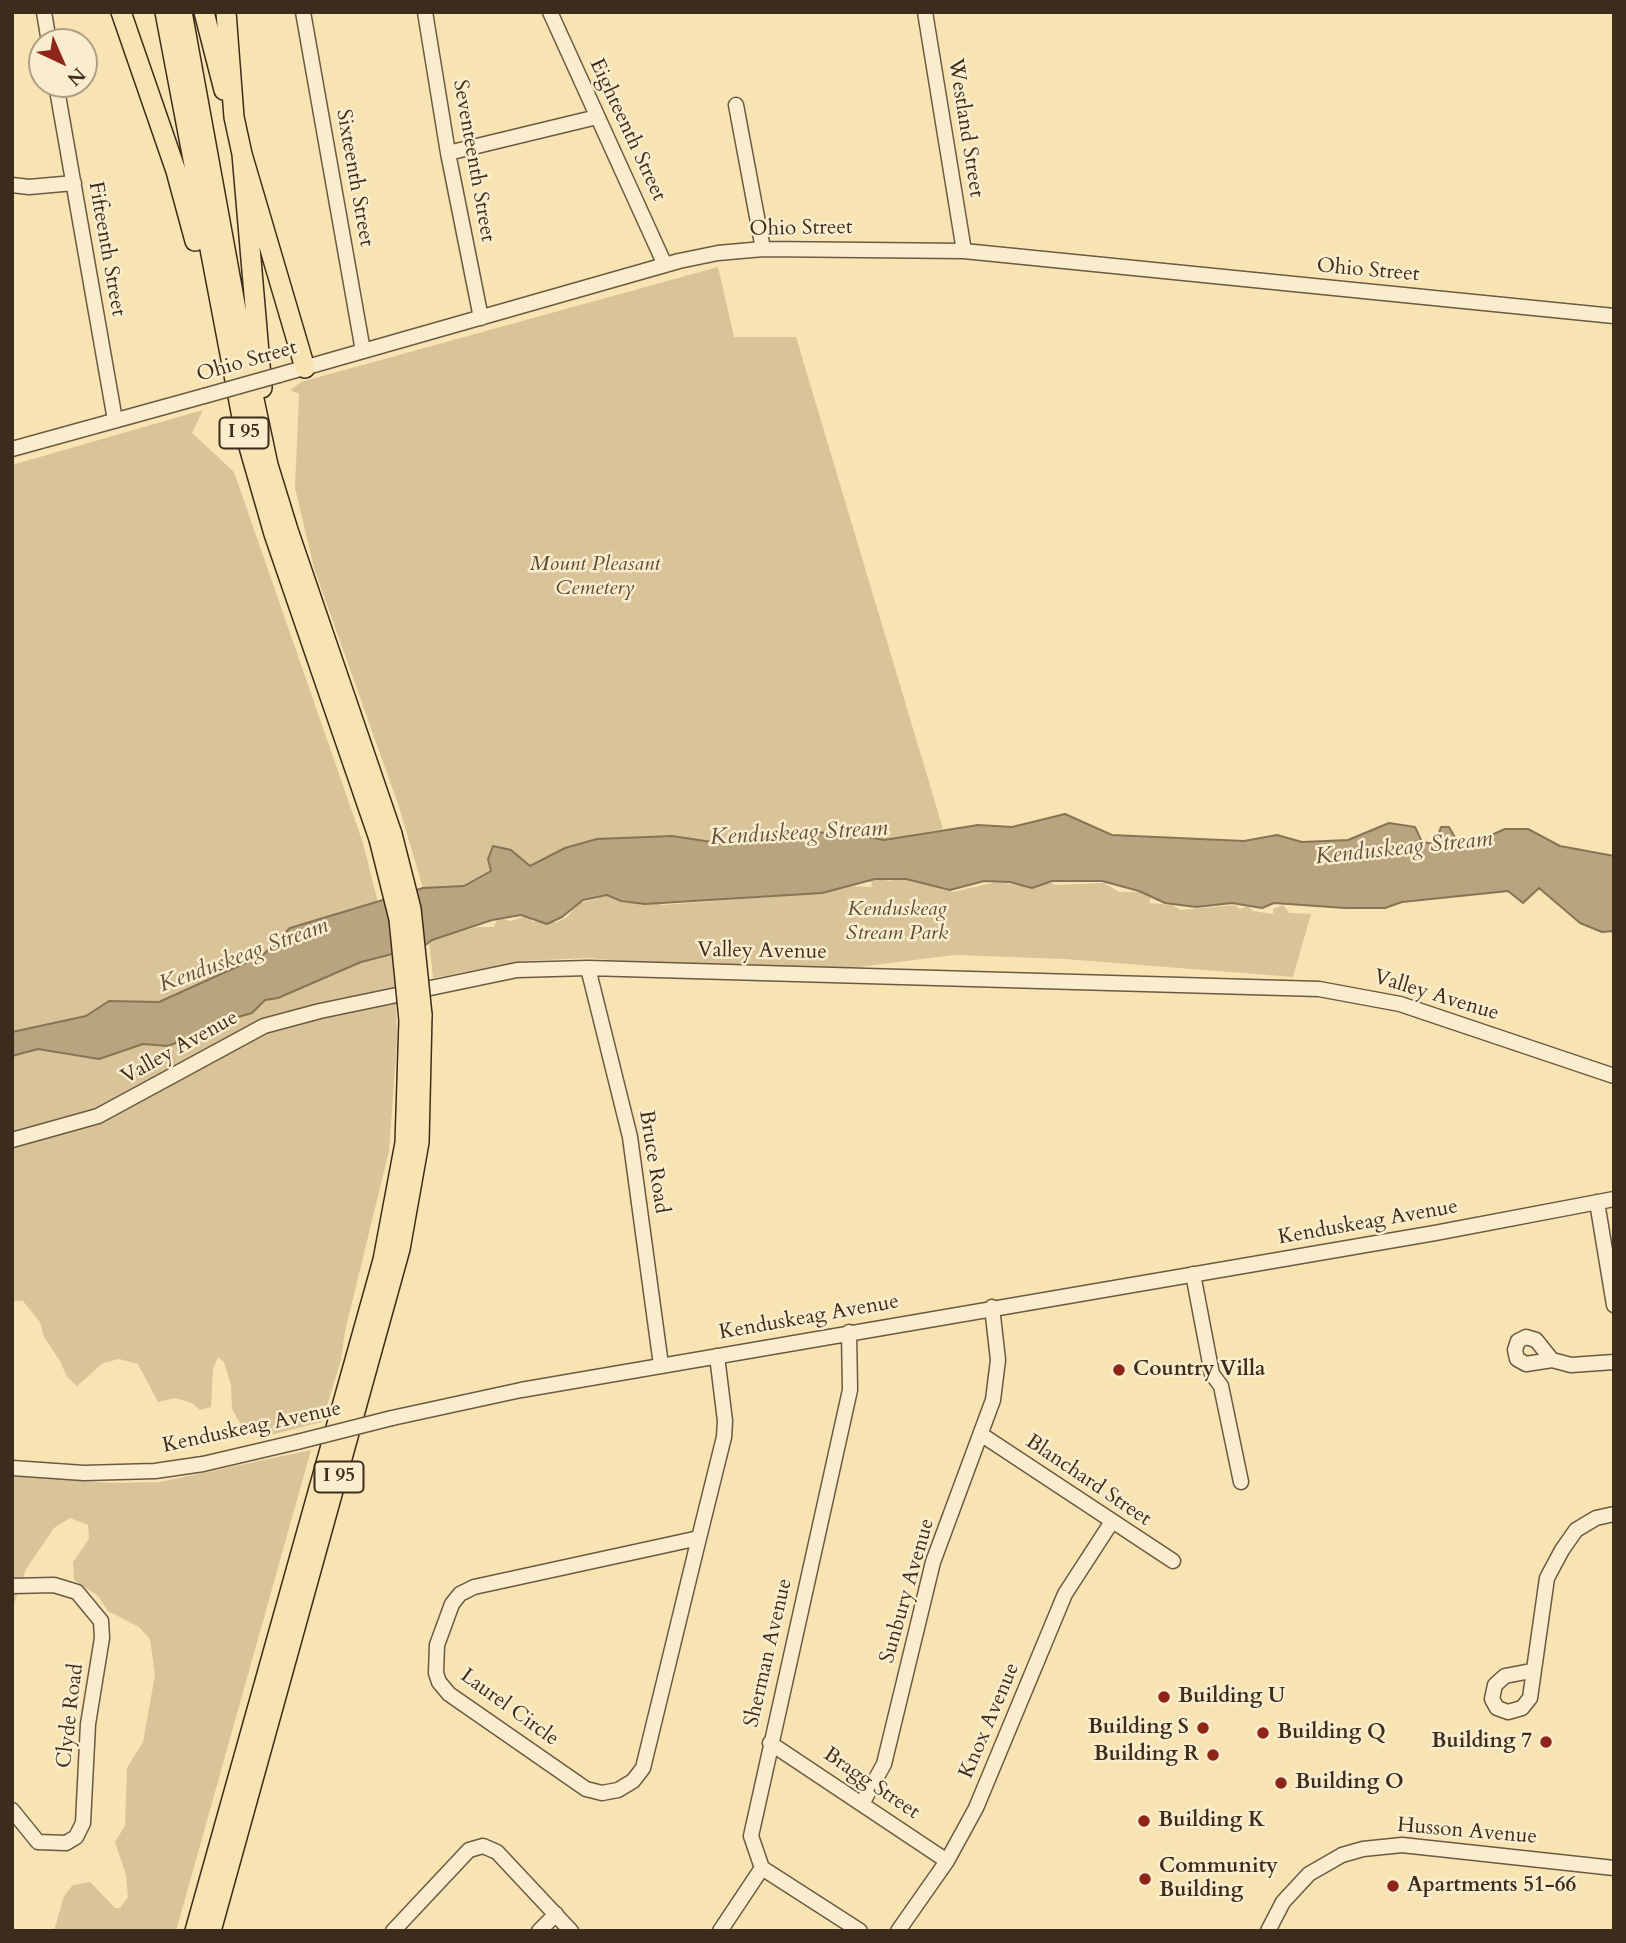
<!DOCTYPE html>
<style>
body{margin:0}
#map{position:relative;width:1626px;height:1943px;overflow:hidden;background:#f8e3b2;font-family:Cardo,serif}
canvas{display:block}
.frame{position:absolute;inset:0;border:14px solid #3d2b1c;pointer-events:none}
.north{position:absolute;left:28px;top:28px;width:70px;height:70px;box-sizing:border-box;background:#faedcd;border:2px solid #ae9f86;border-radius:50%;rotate:136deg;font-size:19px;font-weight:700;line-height:28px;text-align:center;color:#3d2b1c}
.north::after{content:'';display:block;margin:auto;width:24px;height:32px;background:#8f2418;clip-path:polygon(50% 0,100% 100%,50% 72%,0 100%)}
</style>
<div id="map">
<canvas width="1626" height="1943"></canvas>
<div class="frame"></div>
<div class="north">N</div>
</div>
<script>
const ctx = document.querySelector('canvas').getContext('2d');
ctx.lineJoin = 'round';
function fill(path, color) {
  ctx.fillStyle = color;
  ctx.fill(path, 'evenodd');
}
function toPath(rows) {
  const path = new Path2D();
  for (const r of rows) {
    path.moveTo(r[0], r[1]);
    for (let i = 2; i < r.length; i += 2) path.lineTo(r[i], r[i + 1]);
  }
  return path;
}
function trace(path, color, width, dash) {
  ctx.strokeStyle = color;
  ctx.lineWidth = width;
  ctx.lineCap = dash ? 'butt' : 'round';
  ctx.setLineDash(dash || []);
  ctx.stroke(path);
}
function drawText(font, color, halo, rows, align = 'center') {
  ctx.font = font + ' Cardo,serif';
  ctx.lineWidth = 5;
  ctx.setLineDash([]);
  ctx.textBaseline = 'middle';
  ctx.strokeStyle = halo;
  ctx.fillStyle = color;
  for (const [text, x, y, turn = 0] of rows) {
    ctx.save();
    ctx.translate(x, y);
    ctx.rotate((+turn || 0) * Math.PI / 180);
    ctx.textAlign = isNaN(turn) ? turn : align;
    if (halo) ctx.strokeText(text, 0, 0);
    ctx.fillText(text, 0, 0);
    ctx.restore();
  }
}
fill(toPath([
 [718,267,734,337,796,337,943,829,883,840,843,832,774,834,725,844,672,836,597,839,565,848,530,866,510,850,488,859,491,871,464,886,423,888,399,807,314,568,295,488,299,394,290,390,301,382],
 [203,410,192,433,234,472,363,843,378,903,290,928,263,955,159,1002,109,1001,86,1016,12,1032,12,465],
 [896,877,953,892,996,882,1034,887,1050,882,1056,885,1104,883,1119,892,1144,892,1151,897,1149,903,1172,905,1181,910,1235,905,1240,909,1248,906,1253,911,1273,914,1273,909,1283,905,1289,913,1311,914,1293,977,1065,959,954,955,843,969,677,965,586,958,523,961,433,978,429,940,477,927,494,927,498,918,511,921,528,915,533,922,552,920,556,923,567,917,579,903,607,896,607,892,663,905,824,893,846,886,871,887,872,882,867,881,872,878,890,881],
 [395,955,397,1042,389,1151,345,1331,341,1360,322,1422,270,1435,241,1425,232,1409,231,1385,224,1362,218,1357,213,1369,211,1407,200,1410,192,1403,175,1398,158,1402,138,1364,119,1359,103,1363,77,1386,67,1377,60,1361,44,1337,40,1322,23,1301,12,1301,12,1056,38,1049,99,1059,143,1043,168,1046,201,1033,211,1025,252,1013,265,1000,278,998,361,962],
 [311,1450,176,1931,54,1931,64,1896,73,1885,90,1882,115,1908,120,1908,128,1897,126,1875,115,1842,125,1826,127,1768,143,1742,155,1675,150,1639,139,1627,108,1611,98,1596,74,1580,73,1562,89,1539,88,1525,70,1518,54,1528,26,1569,12,1610,12,1476,113,1483,160,1482]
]), '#d8c498');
const water = toPath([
 [1065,814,1112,835,1244,841,1277,835,1302,842,1348,840,1389,823,1415,827,1422,842,1435,844,1441,827,1449,827,1457,841,1487,837,1505,829,1528,829,1560,846,1614,856,1614,931,1602,932,1580,923,1539,888,1523,903,1508,891,1402,902,1385,908,1345,908,1274,903,1262,908,1232,903,1196,907,1165,903,1139,891,1102,881,1052,881,1032,888,1010,882,984,881,950,890,906,879,875,879,822,893,645,904,621,901,607,895,583,900,562,917,547,924,521,915,492,920,432,940,424,946,361,962,278,998,265,1000,252,1013,211,1025,201,1033,168,1046,143,1044,99,1059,38,1049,12,1056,12,1032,86,1016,109,1001,159,1002,263,955,290,928,423,888,464,886,491,871,488,859,493,846,511,850,530,866,565,848,597,839,672,836,725,844,774,834,843,832,884,840,978,825,1012,827,1065,814]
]);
fill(water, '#b8a47f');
trace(water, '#877457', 2);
const minor = toPath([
 [44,12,49,42],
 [303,12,363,351],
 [425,12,448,153,481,318],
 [550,12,665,265],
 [925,12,964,251],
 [56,84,115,420],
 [736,105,763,249],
 [448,153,597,117],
 [12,185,29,187,74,183],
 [279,375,679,261,718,253,763,249,964,251,1614,316],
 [12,449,204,396],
 [588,968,630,1137,661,1365],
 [12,1140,98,1116,264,1026,320,1011,517,970,588,968,1319,989,1400,1004,1614,1076],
 [1597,1202,1614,1305],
 [1193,1274,1212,1374,1221,1386,1241,1482],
 [849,1332,850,1390,751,1836,762,1868,860,1931],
 [1552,1360,1536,1340,1526,1337,1518,1341,1515,1350,1517,1359,1526,1364,1552,1360,1571,1365,1614,1362],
 [392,1418,521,1390,1435,1233,1614,1199],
 [982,1435,1173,1561],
 [12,1468,84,1473,155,1471,203,1464,297,1442],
 [699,1538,643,1768,633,1781,618,1790,602,1793,586,1789,449,1694,439,1682,436,1673,437,1645,452,1604,460,1594,474,1587,699,1538],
 [699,1538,724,1437,725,1421,717,1356],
 [12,1586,54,1585,77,1592,101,1621,102,1638,88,1724,83,1823,76,1837,66,1843,38,1842,12,1810],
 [1531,1671,1505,1676,1495,1685,1492,1699,1497,1708,1508,1712,1522,1708,1530,1698,1547,1578,1562,1550,1576,1530,1596,1518,1614,1514],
 [770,1743,947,1861],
 [863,1802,884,1764,933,1562,993,1400,998,1360,992,1307],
 [393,1931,469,1850,483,1846,497,1852,571,1931],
 [539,1931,556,1914],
 [720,1931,762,1868],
 [898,1931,947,1861,976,1808,1065,1594,1111,1523],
 [1268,1931,1283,1902,1309,1874,1342,1855,1363,1849,1402,1845,1614,1868]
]);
const highway = toPath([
 [121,12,176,171,195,241],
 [165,12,245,433,274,534,379,839],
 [182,12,243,348,268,465,288,530,392,834],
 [204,12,224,90],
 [226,12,234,117,242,154,305,368],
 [242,154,262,388],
 [195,1931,383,1260,405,1143,409,1020],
 [211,1931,400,1249,419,1142,422,1015]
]);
trace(minor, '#6c5942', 17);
trace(highway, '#3d2b1c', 22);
trace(minor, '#faedcd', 14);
trace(highway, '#f8e3b2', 19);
const minorBridge = toPath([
 [204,396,279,375],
 [297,1442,392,1418]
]);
const highwayBridge = toPath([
 [392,834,411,909,422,1015],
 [379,839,399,919,409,1020]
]);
trace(minorBridge, '#6c5942', 17, []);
trace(highwayBridge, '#3d2b1c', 22, []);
trace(minorBridge, '#faedcd', 14);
trace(highwayBridge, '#f8e3b2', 19);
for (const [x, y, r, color] of [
 [1119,1370,7,"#8f2418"],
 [1164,1697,7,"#8f2418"],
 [1203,1728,7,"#8f2418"],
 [1263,1733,7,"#8f2418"],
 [1546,1742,7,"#8f2418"],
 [1213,1755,7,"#8f2418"],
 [1281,1783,7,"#8f2418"],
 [1144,1821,7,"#8f2418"],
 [1145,1879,7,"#8f2418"],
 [1393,1886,7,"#8f2418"]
]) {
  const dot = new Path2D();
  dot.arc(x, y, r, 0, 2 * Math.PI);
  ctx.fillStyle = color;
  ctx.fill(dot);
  trace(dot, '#faedcd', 2.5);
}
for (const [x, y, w] of [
 [244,433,49],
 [339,1477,49]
]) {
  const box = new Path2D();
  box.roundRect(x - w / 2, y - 15.5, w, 31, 5);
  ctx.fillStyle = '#faedcd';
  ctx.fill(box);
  trace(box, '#3d2b1c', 2);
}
drawText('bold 19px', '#3d2b1c', null, [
 ["I 95",244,433],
 ["I 95",339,1477]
]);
drawText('21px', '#3d2b1c', '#faedcd', [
 ["Westland Street",965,128,81],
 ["Eighteenth Street",627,130,65],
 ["Seventeenth Street",473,161,80],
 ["Sixteenth Street",354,178,80],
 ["Ohio Street",801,229,-1],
 ["Fifteenth Street",106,249,80],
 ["Ohio Street",1368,271,5],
 ["Ohio Street",247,362,-16],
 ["Valley Avenue",762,952,1],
 ["Valley Avenue",1436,996,17],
 ["Valley Avenue",180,1048,-29],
 ["Bruce Road",653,1162,81],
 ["Kenduskeag Avenue",1368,1223,-10],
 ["Kenduskeag Avenue",809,1318,-10],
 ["Kenduskeag Avenue",252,1428,-12],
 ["Blanchard Street",1088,1481,34],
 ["Sunbury Avenue",908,1591,-74],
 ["Sherman Avenue",769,1653,-77],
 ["Laurel Circle",509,1708,36],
 ["Clyde Road",71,1716,-83],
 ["Knox Avenue",990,1721,-67],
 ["Bragg Street",871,1784,34],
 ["Husson Avenue",1467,1832,5]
]);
drawText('italic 21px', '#5c4a35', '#faedcd', [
 ["Mount Pleasant",595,565],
 ["Cemetery",595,589],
 ["Kenduskeag",897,910],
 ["Stream Park",897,934]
]);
drawText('bold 21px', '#3d2b1c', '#faedcd', [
 ["Country Villa",1133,1370],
 ["Building U",1178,1697],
 ["Building S",1189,1728,"right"],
 ["Building Q",1277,1733],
 ["Building 7",1532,1742,"right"],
 ["Building R",1199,1755,"right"],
 ["Building O",1295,1783],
 ["Building K",1158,1821],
 ["Community",1159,1867],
 ["Building",1159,1891],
 ["Apartments 51-66",1407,1886]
], 'left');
drawText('italic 23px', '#624f3a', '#faedcd', [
 ["Kenduskeag Stream",799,834,-3],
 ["Kenduskeag Stream",1404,849,-6],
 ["Kenduskeag Stream",244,956,-20]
]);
</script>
